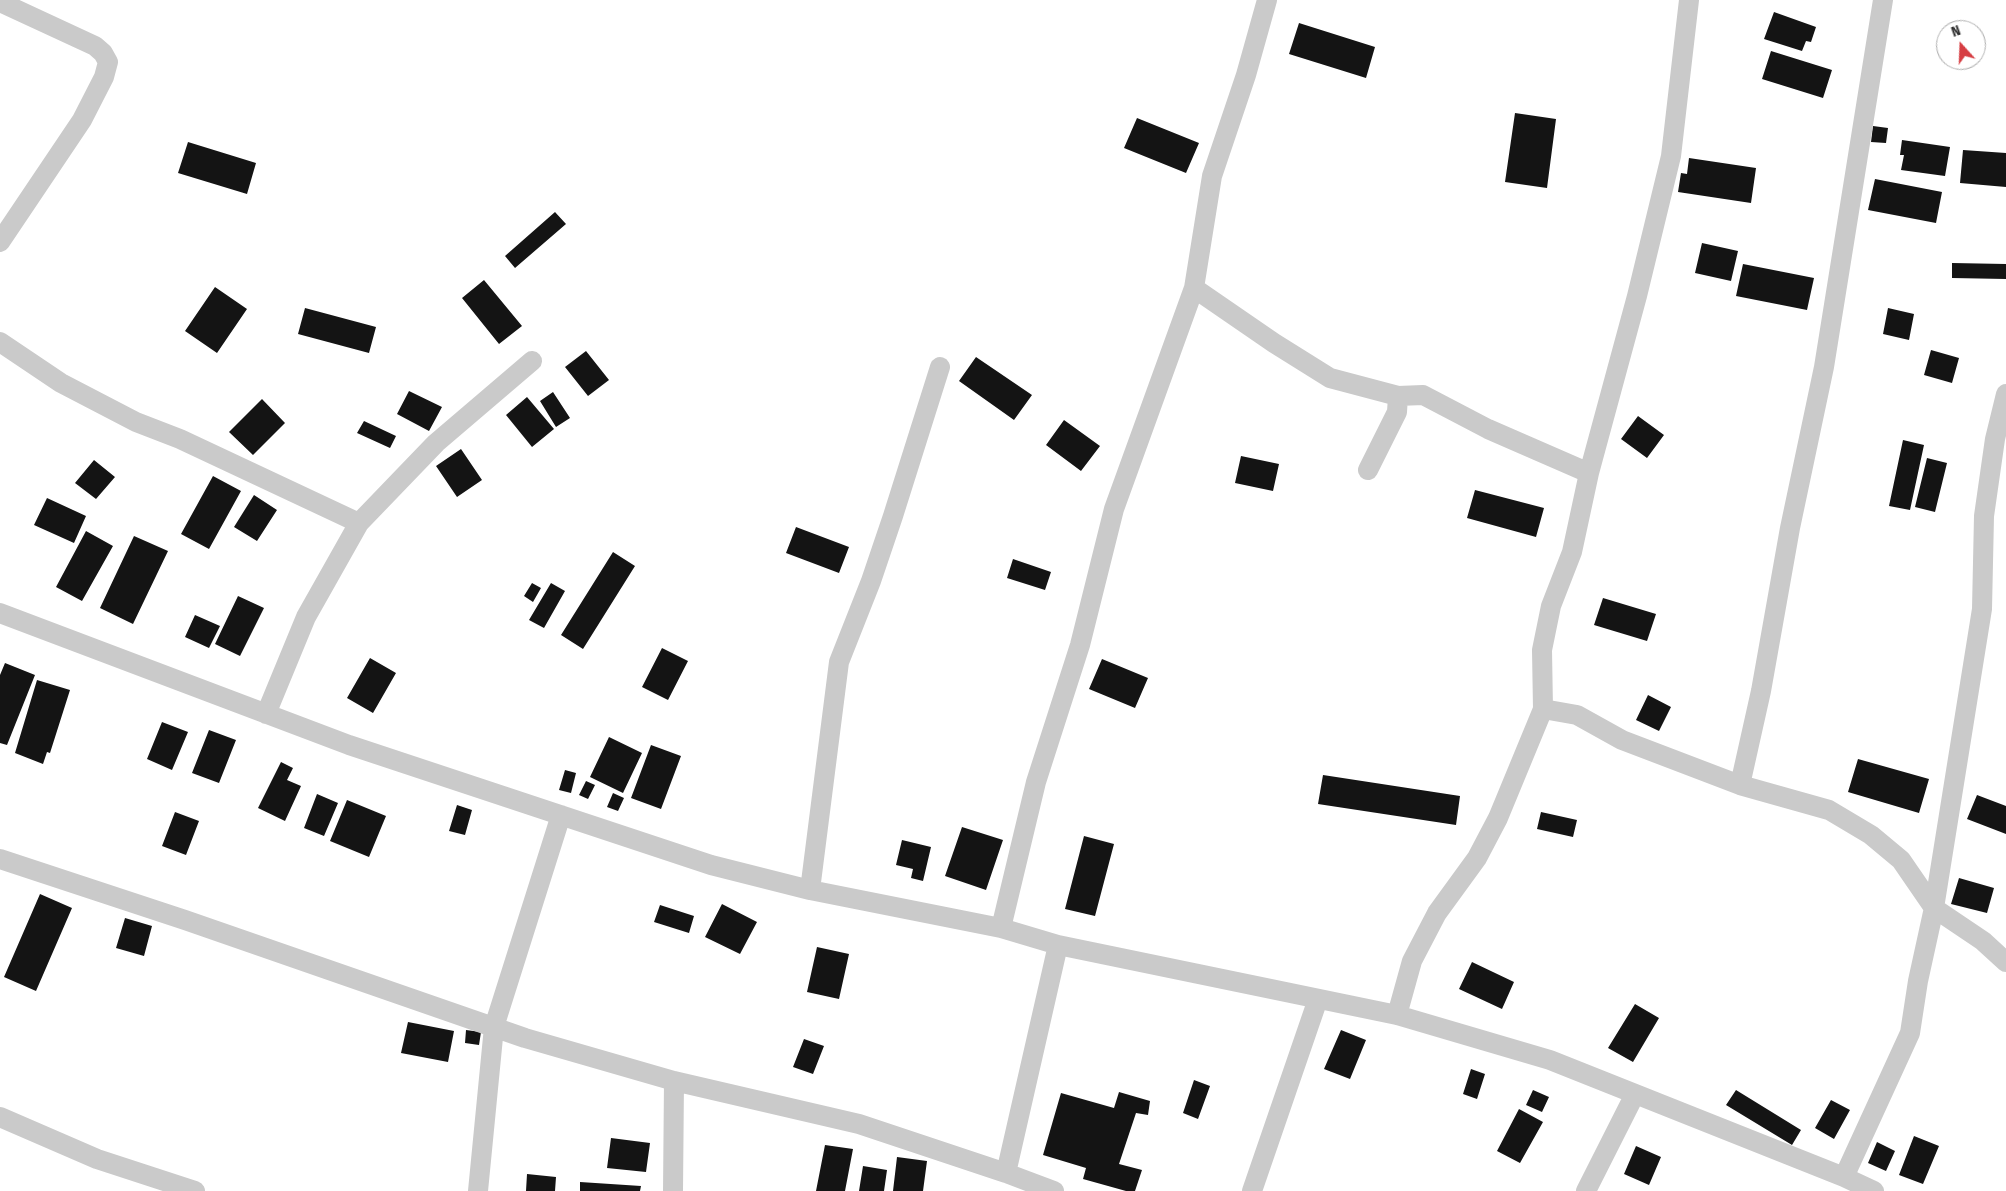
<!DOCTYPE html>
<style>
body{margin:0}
#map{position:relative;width:2006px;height:1191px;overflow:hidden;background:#fff;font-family:"Fira Sans Condensed",sans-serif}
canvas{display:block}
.north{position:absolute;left:1936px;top:20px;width:50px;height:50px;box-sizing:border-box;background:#fff;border:1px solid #ababab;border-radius:50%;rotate:340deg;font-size:14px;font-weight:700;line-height:20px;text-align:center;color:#2d2d2d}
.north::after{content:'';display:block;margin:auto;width:18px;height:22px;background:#d63d42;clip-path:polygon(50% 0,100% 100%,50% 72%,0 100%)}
</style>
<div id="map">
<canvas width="2006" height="1191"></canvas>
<div class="north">N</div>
</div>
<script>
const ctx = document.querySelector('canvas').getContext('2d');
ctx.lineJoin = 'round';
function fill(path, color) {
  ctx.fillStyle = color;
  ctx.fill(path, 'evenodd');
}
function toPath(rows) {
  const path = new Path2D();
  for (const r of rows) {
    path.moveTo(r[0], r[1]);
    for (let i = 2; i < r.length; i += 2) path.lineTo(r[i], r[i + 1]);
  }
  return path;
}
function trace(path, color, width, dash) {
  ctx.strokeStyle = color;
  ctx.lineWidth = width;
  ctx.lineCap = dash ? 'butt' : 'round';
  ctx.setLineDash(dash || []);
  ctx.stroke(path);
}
fill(toPath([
 [1774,12,1816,27,1811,42,1806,41,1802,51,1764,39],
 [1299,23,1375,47,1366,78,1289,54],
 [1771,51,1832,70,1823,98,1762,79],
 [1515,113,1556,119,1547,188,1505,182],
 [1137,118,1199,143,1186,173,1124,148],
 [1873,126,1888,128,1886,143,1871,142],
 [1902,140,1950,147,1945,176,1901,170,1904,155,1900,155],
 [188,142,256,163,247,194,178,173],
 [1963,150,2006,153,2006,187,1960,183],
 [1689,158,1756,168,1751,203,1678,192,1681,173,1687,174],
 [1875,179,1942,192,1936,223,1868,210],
 [555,212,566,224,515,268,505,256],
 [1702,243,1738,251,1731,281,1695,273],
 [1952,263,2006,264,2006,279,1952,278],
 [1743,264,1814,278,1807,310,1736,296],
 [484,280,522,326,499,344,462,298],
 [215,287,247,309,217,353,185,331],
 [305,308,376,327,369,353,298,334],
 [1888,308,1914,314,1909,340,1883,334],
 [1931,350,1959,358,1952,383,1924,375],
 [586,351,609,380,588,396,565,367],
 [976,357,1032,395,1014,420,959,381],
 [409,391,442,407,429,431,397,414],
 [553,392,570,418,556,427,540,401],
 [527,397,554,429,532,447,506,415],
 [262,399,285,423,253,455,229,432],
 [1638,416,1664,435,1647,458,1621,439],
 [1064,420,1100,446,1081,471,1046,445],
 [364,421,396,436,390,448,357,433],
 [1903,440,1924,445,1910,510,1889,506],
 [461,449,482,480,457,497,436,466],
 [1241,456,1279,464,1273,491,1235,483],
 [1927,458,1947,463,1935,512,1915,507],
 [94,460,115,477,96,499,75,483],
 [213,476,241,491,209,549,181,534],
 [1475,490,1544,508,1536,537,1467,518],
 [254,495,277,510,257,541,234,527],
 [47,498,86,516,74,543,34,525],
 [796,527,849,547,839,573,786,553],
 [86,531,113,546,82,601,56,587],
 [134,536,168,551,133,624,100,608],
 [613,552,635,566,583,649,561,635],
 [1013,559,1051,572,1045,590,1007,578],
 [532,583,541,588,533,602,524,596],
 [551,583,565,591,544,628,529,620],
 [238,596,264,608,240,656,215,644],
 [1603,598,1656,614,1647,641,1594,625],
 [195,615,220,626,209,648,185,637],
 [662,648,688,661,668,700,642,687],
 [370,658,396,673,373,713,347,698],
 [1102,659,1148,678,1135,708,1089,689],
 [5,663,35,675,7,745,0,743,0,675],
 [37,680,70,690,50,753,47,752,43,764,15,753],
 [1648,695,1671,707,1659,731,1636,720],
 [162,722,188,732,172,770,147,759],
 [209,730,236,740,219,783,192,773],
 [609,737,642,753,623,793,590,777],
 [651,745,681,756,661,809,631,798],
 [1858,759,1929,779,1919,813,1848,792],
 [281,762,293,768,287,780,301,786,285,821,258,808],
 [565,770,576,773,571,793,559,790],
 [1323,775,1460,796,1456,825,1318,804],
 [586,781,595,785,588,799,579,795],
 [613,793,624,798,618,811,607,807],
 [317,794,338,803,324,836,304,828],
 [1977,795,2006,806,2006,834,1967,819],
 [347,800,386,816,369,857,330,841],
 [457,805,472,810,465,835,449,831],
 [175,812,199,821,186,855,162,846],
 [1541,812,1577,820,1573,837,1537,829],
 [962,827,1003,840,986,890,945,876],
 [1084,836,1114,844,1095,916,1065,909],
 [902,840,931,847,923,881,911,878,913,869,896,865],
 [1959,878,1994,888,1987,913,1951,904],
 [40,894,72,908,36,991,4,977],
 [722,904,757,922,740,954,705,937],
 [660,905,694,916,689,933,654,922],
 [125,918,152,926,144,956,116,948],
 [817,947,849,954,839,999,807,992],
 [1472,962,1514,982,1502,1009,1459,989],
 [1635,1004,1659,1018,1633,1062,1608,1048],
 [408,1022,454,1031,448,1062,401,1053],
 [466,1030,481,1032,479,1045,465,1043],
 [1341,1030,1366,1040,1350,1079,1324,1069],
 [804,1039,824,1046,813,1074,793,1067],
 [1471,1069,1485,1074,1477,1099,1463,1094],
 [1194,1080,1210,1086,1198,1119,1183,1113],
 [1533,1090,1549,1097,1542,1112,1526,1105],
 [1736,1090,1801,1130,1792,1145,1726,1105],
 [1119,1092,1150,1101,1148,1115,1136,1113,1119,1164,1142,1170,1135,1191,1126,1191,1083,1179,1086,1168,1043,1155,1061,1093,1114,1108],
 [1831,1100,1850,1110,1834,1139,1815,1128],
 [1519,1109,1543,1122,1520,1163,1497,1151],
 [1914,1136,1939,1146,1923,1184,1899,1175],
 [611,1138,650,1143,646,1172,607,1168],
 [1877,1142,1895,1151,1886,1171,1868,1163],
 [825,1145,853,1149,845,1191,816,1191],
 [1636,1146,1661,1157,1649,1185,1624,1174],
 [897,1157,927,1161,923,1191,893,1191],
 [863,1166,887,1170,884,1191,859,1191],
 [527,1174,556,1177,555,1191,526,1191],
 [580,1182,641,1186,640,1191,580,1191]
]), '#141414');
trace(toPath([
 [0,2,95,46,103,53,108,62,104,77,82,120,0,242],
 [1194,288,1274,343,1330,378,1398,396,1423,395,1488,429,1589,473],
 [0,342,61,383,136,422,180,439,359,523],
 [1368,470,1397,412,1398,396],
 [0,613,349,745,711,865,810,890,1001,928,1058,945,1397,1015,1550,1060,1844,1177,1874,1191],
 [1543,709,1577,715,1622,740,1740,785,1829,810,1871,835,1901,860,1934,908,1983,941,2006,962],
 [266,714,306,617,359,523,436,443,532,361],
 [1740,785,1761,691,1790,528,1824,367,1883,0],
 [0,859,185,920,525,1038,674,1081,859,1124,1006,1173,1054,1191],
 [810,890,839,662,871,581,893,516,940,367],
 [1001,928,1036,782,1080,645,1114,509,1194,288,1212,176,1246,75,1267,0],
 [1397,1015,1412,961,1437,913,1477,858,1498,818,1543,709,1542,650,1551,606,1572,552,1589,473,1637,296,1671,156,1689,0],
 [0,1117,97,1159,195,1191],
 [1006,1173,1058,945],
 [1844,1177,1910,1033,1918,981,1934,908,1982,609,1984,516,1995,439,2006,394],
 [478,1191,494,1027,561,815],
 [673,1191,674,1081],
 [1252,1191,1318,999],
 [1586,1191,1635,1094]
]), '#cacaca', 20);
</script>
